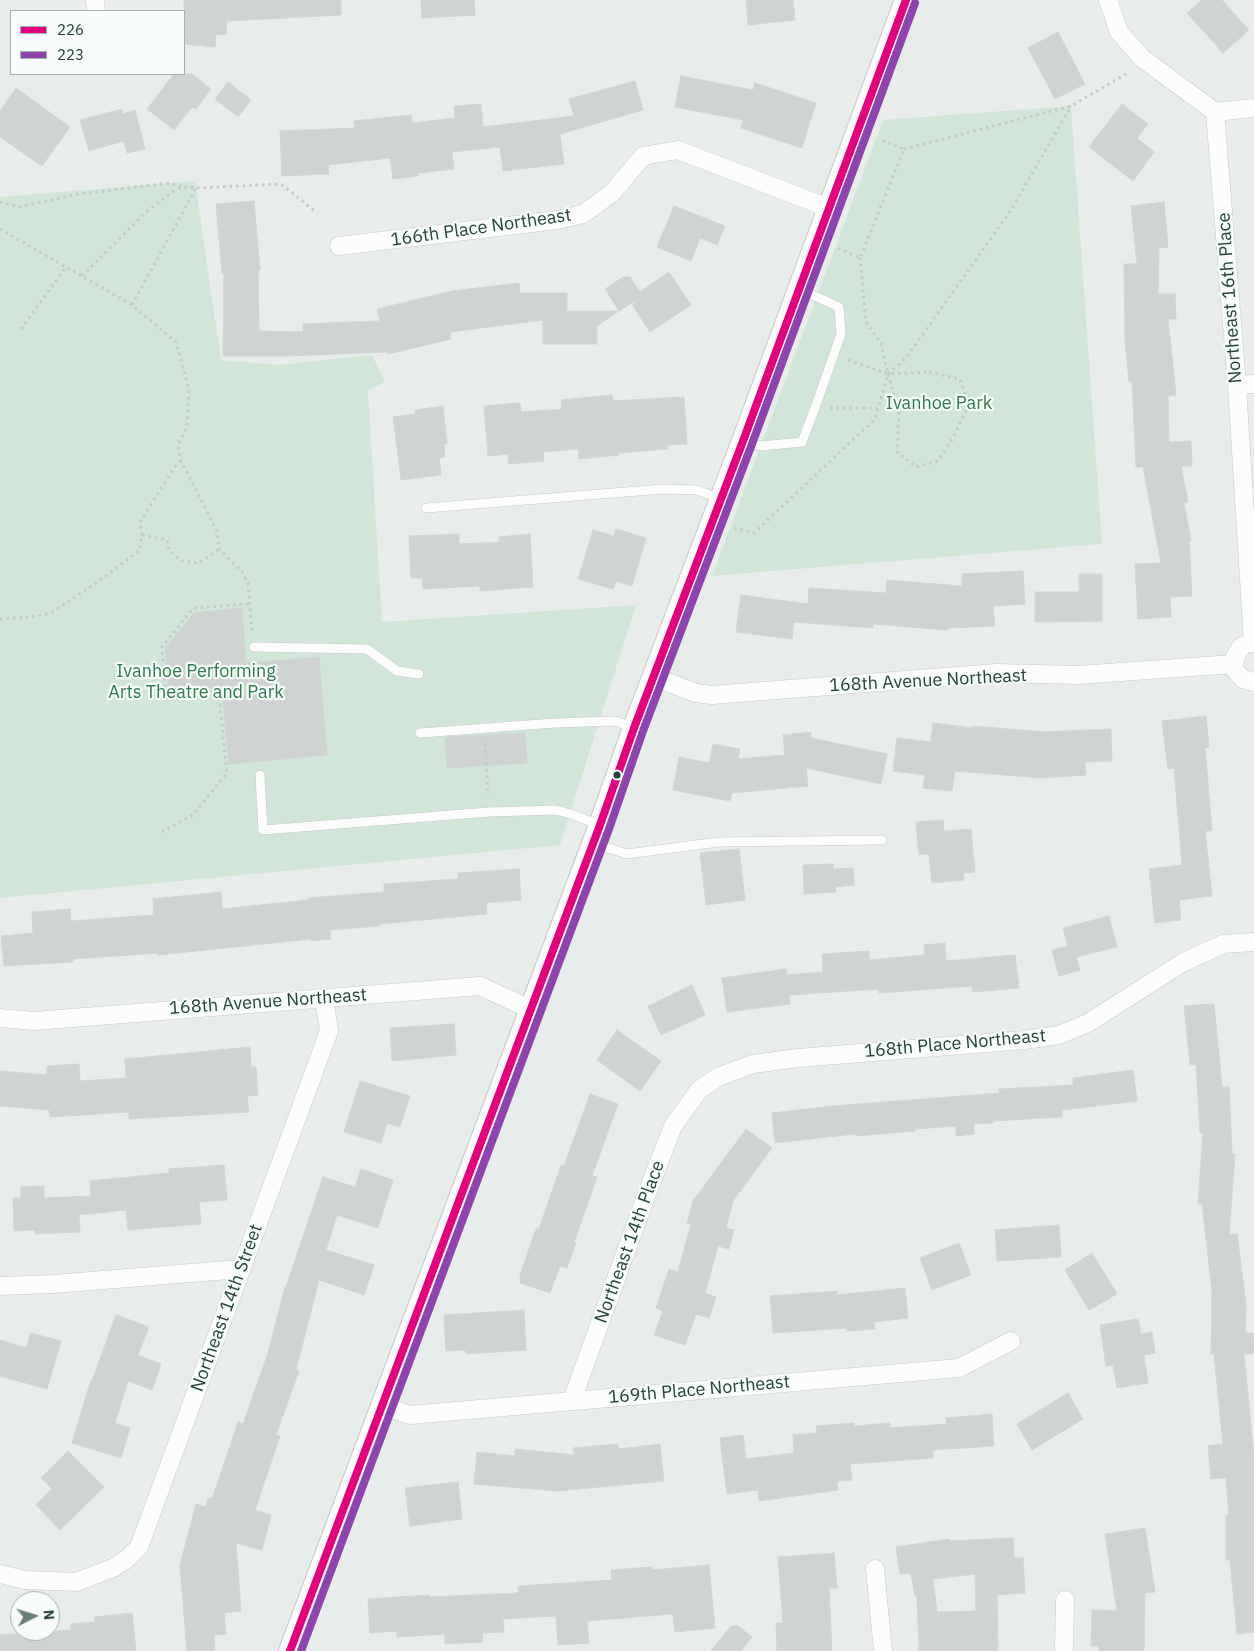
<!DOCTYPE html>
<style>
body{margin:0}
#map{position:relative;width:1254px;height:1651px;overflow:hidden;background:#e8edeb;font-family:"IBM Plex Sans",sans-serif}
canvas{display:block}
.legend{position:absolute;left:10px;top:10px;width:175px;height:65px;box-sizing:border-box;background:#f7fbf9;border:1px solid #a3b1ad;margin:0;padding:6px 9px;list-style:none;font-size:15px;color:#24423a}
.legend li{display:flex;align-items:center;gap:10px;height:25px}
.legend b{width:25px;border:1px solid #a3b1ad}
.north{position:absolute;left:10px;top:1591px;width:50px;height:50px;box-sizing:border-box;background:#f7fbf9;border:1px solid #a3b1ad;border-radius:50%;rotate:85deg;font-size:14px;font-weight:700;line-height:20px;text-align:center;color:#24423a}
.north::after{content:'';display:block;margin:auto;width:18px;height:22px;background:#697e78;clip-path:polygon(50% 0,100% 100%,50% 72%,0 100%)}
</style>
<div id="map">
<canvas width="1254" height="1651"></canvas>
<ul class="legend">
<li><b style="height:6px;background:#e5007d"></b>226</li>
<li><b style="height:6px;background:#8e44ad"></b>223</li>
</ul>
<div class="north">N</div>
</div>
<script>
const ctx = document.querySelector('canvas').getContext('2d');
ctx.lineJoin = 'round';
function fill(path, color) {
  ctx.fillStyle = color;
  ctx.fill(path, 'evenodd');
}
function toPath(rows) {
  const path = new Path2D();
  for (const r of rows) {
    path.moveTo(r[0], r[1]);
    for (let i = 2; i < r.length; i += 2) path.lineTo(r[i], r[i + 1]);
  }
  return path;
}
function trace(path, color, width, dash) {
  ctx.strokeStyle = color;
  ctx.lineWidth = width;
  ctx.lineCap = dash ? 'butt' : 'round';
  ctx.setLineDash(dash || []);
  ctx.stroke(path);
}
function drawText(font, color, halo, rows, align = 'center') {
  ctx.font = font + ' "IBM Plex Sans",sans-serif';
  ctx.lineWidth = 4.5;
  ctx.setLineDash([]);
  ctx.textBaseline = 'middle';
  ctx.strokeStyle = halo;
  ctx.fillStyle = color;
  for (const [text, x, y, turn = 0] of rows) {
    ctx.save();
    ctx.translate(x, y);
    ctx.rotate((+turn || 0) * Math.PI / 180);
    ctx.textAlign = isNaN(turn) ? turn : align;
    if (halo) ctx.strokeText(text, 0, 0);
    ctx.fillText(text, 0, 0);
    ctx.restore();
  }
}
fill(toPath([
 [1071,106,1102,544,712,576,883,120],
 [195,181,221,360,278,365,372,355,385,382,368,390,382,622,636,605,560,845,0,898,0,197]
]), '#d1e6d8');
const building = toPath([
 [184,0,341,0,341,15,227,21,226,35,216,34,215,47,184,44,184,0],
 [421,0,474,0,475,15,422,18,421,0],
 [746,0,793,0,795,20,748,25,746,0],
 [1202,0,1222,0,1249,30,1223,53,1187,13,1202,0],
 [1058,32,1085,84,1055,99,1028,48,1058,32],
 [174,74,192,74,211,89,196,109,192,107,174,130,147,109,174,74],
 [681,76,753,90,755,83,816,103,802,148,741,128,743,120,675,107,681,76],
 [635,81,643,110,560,134,564,164,503,171,500,147,452,152,454,169,418,173,418,176,393,179,390,158,328,165,329,174,282,176,280,131,355,128,354,121,411,115,412,123,455,118,454,106,481,104,483,127,574,116,569,99,635,81],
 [228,82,251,100,238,117,215,99,228,82],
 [16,88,70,127,42,166,0,137,0,111,16,88],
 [1122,104,1148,124,1137,138,1154,152,1133,181,1089,147,1122,104],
 [122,109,123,114,135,110,145,149,127,153,124,141,89,151,80,120,122,109],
 [254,201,260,270,258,270,259,331,303,332,303,324,380,321,377,309,452,291,519,283,520,293,567,293,567,313,570,311,619,311,597,326,597,344,543,344,543,320,450,332,451,339,388,354,387,352,287,356,223,356,224,273,222,273,216,204,254,201],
 [1164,202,1168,247,1159,248,1158,294,1175,294,1176,319,1168,319,1176,395,1168,396,1169,442,1191,441,1192,466,1181,466,1188,502,1184,503,1191,541,1189,541,1192,596,1170,597,1171,617,1138,619,1135,564,1161,563,1143,467,1136,467,1132,381,1129,382,1125,341,1124,264,1137,264,1131,206,1164,202],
 [674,206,725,226,717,245,700,238,691,261,657,247,674,206],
 [669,272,691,305,650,332,633,306,635,301,619,311,605,289,623,277,630,277,640,292,669,272],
 [612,395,613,401,684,397,687,444,667,445,667,449,618,453,619,455,579,459,578,449,543,452,544,461,509,464,508,454,488,456,484,406,520,403,521,412,562,409,561,400,612,395],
 [443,406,447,444,444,444,445,457,439,458,441,475,401,480,393,417,416,414,415,410,443,406],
 [616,529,646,538,632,586,616,581,613,589,578,579,593,530,614,536,616,529],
 [459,534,459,544,500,542,499,537,530,534,533,587,480,591,480,586,423,589,422,578,411,578,409,536,459,534],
 [1023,571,1025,604,993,606,995,626,948,628,948,630,873,624,873,628,794,622,792,639,736,632,741,595,808,604,809,588,886,593,887,580,962,586,962,574,1023,571],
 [1079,574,1102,574,1102,621,1035,622,1035,592,1079,592,1079,574],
 [242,608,246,663,319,657,327,755,229,764,222,691,169,696,165,648,194,613,242,608],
 [1206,716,1209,747,1205,748,1212,831,1205,831,1212,896,1179,900,1181,920,1155,923,1149,869,1182,865,1174,768,1168,769,1162,721,1206,716],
 [933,723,973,728,973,726,1044,732,1111,729,1112,761,1085,762,1086,775,1040,778,955,771,952,791,923,788,925,775,893,771,897,738,931,742,933,723],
 [811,732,811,738,887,754,881,784,806,768,808,786,732,793,730,801,673,790,679,757,709,763,713,744,740,749,738,759,785,755,783,735,811,732],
 [525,733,527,763,447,768,445,737,525,733],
 [943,820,944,831,971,829,975,872,963,873,964,880,932,883,929,854,919,855,916,822,943,820],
 [739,849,745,900,706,905,700,853,739,849],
 [833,864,833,869,853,868,854,885,835,887,836,892,804,894,803,865,833,864],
 [519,869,521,900,486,903,487,914,379,924,379,926,330,930,331,939,311,941,311,939,158,955,158,953,73,959,73,962,4,966,1,936,33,933,32,912,70,909,71,921,154,915,153,899,221,892,222,909,308,900,308,898,384,892,384,884,458,879,458,873,519,869],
 [1109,916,1117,947,1076,957,1080,970,1059,976,1052,950,1068,946,1063,928,1109,916],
 [945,943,946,961,1015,955,1019,988,973,992,972,986,879,993,879,989,789,995,790,1004,727,1012,722,978,786,969,787,975,823,972,822,954,869,951,869,960,925,955,924,945,945,943],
 [692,985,705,1015,661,1035,648,1006,692,985],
 [1214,1004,1222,1087,1229,1087,1232,1154,1235,1154,1229,1235,1237,1234,1246,1304,1245,1333,1254,1333,1253,1354,1244,1354,1254,1455,1254,1632,1237,1634,1230,1560,1226,1560,1226,1515,1229,1515,1226,1478,1211,1479,1208,1446,1223,1444,1214,1354,1211,1354,1212,1291,1202,1204,1198,1204,1203,1133,1200,1133,1196,1064,1190,1065,1184,1006,1214,1004],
 [454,1024,456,1055,392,1061,390,1028,454,1024],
 [617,1030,661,1061,640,1091,597,1060,617,1030],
 [250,1047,251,1067,256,1067,258,1095,247,1096,249,1112,129,1119,129,1112,50,1117,49,1110,0,1106,0,1071,47,1075,47,1066,79,1064,80,1081,126,1078,125,1059,250,1047],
 [1133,1070,1137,1101,1062,1110,1062,1117,993,1121,993,1123,974,1124,974,1134,956,1136,956,1126,915,1129,915,1131,856,1136,855,1134,775,1143,772,1113,833,1106,1000,1093,999,1089,1073,1085,1073,1078,1133,1070],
 [360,1081,410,1096,400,1127,387,1123,381,1143,344,1132,360,1081],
 [590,1094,618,1104,592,1176,597,1177,574,1242,576,1243,567,1268,560,1266,550,1293,520,1283,520,1275,536,1229,539,1229,561,1165,564,1166,590,1094],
 [746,1129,772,1148,733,1201,726,1228,734,1230,729,1249,718,1246,705,1293,716,1297,709,1318,696,1314,685,1345,654,1335,663,1311,656,1308,669,1269,678,1272,691,1224,687,1223,693,1201,746,1129],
 [224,1165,227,1200,199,1202,201,1224,128,1230,126,1210,79,1215,80,1232,35,1234,35,1230,14,1231,13,1198,21,1198,21,1187,44,1186,44,1198,91,1196,90,1181,169,1173,169,1169,224,1165],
 [361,1169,393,1180,378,1228,337,1215,326,1250,374,1265,364,1295,319,1280,296,1370,299,1371,276,1435,280,1436,255,1510,271,1515,262,1550,236,1543,241,1611,224,1613,226,1634,214,1635,215,1651,187,1651,180,1565,196,1504,206,1507,208,1498,212,1499,238,1422,243,1424,268,1353,285,1287,286,1287,323,1177,355,1187,361,1169],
 [1059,1225,1061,1257,997,1261,995,1230,1059,1225],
 [959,1243,971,1275,932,1290,920,1258,959,1243],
 [1092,1253,1117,1294,1089,1310,1065,1270,1092,1253],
 [905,1288,908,1318,874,1322,875,1329,847,1331,847,1328,773,1333,770,1296,837,1291,837,1295,905,1288],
 [524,1310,526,1350,466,1354,465,1350,446,1351,444,1315,524,1310],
 [116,1315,149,1327,138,1355,161,1364,152,1390,128,1381,115,1423,130,1428,121,1458,72,1443,91,1380,92,1381,116,1315],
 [1138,1319,1141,1334,1152,1332,1155,1353,1144,1355,1148,1383,1117,1388,1113,1365,1106,1366,1100,1325,1138,1319],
 [31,1333,61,1341,47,1389,0,1376,0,1340,26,1348,31,1333],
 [1068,1393,1083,1419,1032,1450,1017,1424,1068,1393],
 [992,1414,994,1446,933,1450,933,1458,850,1464,852,1480,837,1481,838,1490,759,1501,758,1490,727,1494,720,1438,743,1435,746,1459,794,1453,793,1435,817,1433,816,1426,854,1423,854,1426,890,1423,890,1428,947,1424,946,1418,992,1414],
 [618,1444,619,1449,660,1444,664,1481,557,1491,474,1484,477,1452,515,1456,515,1449,574,1455,573,1448,618,1444],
 [68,1451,104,1487,60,1530,36,1505,52,1489,41,1478,68,1451],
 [458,1482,462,1519,410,1526,405,1488,458,1482],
 [1145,1528,1155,1592,1145,1593,1144,1651,1099,1651,1099,1646,1091,1646,1092,1610,1117,1611,1105,1534,1145,1528],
 [1013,1538,1014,1558,1023,1558,1025,1593,997,1595,998,1651,919,1651,917,1596,915,1596,911,1573,900,1574,896,1547,949,1539,950,1541,1013,1538],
 [975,1574,976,1611,937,1612,933,1579,975,1574],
 [834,1553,837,1588,829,1588,832,1651,777,1651,776,1623,783,1623,778,1557,834,1553],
 [709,1565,715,1628,675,1632,673,1614,587,1621,589,1643,558,1645,556,1616,503,1619,504,1632,482,1633,483,1642,445,1644,445,1634,397,1637,397,1631,370,1633,368,1599,430,1595,430,1597,518,1593,518,1586,612,1580,611,1570,652,1567,652,1570,709,1565],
 [132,1613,136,1651,0,1651,0,1635,71,1630,71,1624,95,1622,94,1617,132,1613],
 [731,1626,738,1626,752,1637,741,1651,711,1651,731,1626]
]);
fill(building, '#cfd4d2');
trace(building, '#d1d6d4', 1);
const service = toPath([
 [744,441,761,446,802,442,815,408,841,334,839,307,799,289],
 [426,508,663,489,697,490,721,499],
 [254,647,367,649,397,671,419,674],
 [420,733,555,723,616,721,634,728],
 [260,775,263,830,489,812,556,810,574,815,599,825],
 [593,843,627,854,719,842,882,840]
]);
const minor = toPath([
 [95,0,96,11],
 [1108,0,1119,32,1142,58,1215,112,1237,385,1253,643],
 [1215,112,1254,108],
 [339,246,557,220,583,214,612,193,643,156,678,150,829,208],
 [1237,385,1254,384],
 [1254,643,1247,644,1241,647,1235,657,1234,664,1235,670,1239,675,1243,679,1254,682],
 [654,677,696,693,712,695,997,673,1078,675,1234,664],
 [0,1018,34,1021,480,986,530,1009],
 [0,1286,53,1284,241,1269],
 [572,1400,649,1188,673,1126,699,1090,718,1077,753,1064,798,1058,1024,1040,1059,1035,1088,1023,1182,963,1223,944,1254,942],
 [383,1406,410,1415,959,1368,1011,1341],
 [875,1569,883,1651],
 [0,1574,25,1580,76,1582,113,1568,127,1559,139,1547,329,1031,324,998],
 [1064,1651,1065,1600]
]);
const tertiary = toPath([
 [290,1651,600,825,634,728,743,441,906,0]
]);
trace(service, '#c5cac8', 10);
trace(minor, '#c5cac8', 19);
trace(tertiary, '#c5cac8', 24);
trace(toPath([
 [904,149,1071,106,1128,73],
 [0,202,19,207,79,194,169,183,182,186],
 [0,229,132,305,176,342,189,389,187,426,178,446,181,461,217,531,219,549,242,572,248,583,252,633],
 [838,248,860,258,904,149,879,139],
 [82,276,146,212,174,191,183,187,196,188,281,184,317,213],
 [132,305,196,188],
 [21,329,66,267],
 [848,360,888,374,881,343,866,322,860,258],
 [929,372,960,379,969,404,953,438,938,461,916,467,897,452,899,414,888,374,929,372],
 [830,408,877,408],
 [734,528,754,533,875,419,888,374,906,358,1011,210,1071,106],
 [142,535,140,522,176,465,181,461],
 [0,619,31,617,51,613,102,579,139,551,142,535,167,540,169,550,181,561,199,563,219,549],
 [485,743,488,796],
 [162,832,193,815,227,773,219,695,166,700,162,647,193,608,249,604]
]), '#c3ccca', 3, [2.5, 4]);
trace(service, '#fcfcfc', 9);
trace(minor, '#fcfcfc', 18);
trace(tertiary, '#fcfcfc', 22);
trace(toPath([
 [290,1651,600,825,634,728,743,441,906,0]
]), '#e5007d', 8);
trace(toPath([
 [301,1651,609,829,643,731,752,444,915,3]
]), '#8e44ad', 8);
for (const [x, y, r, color] of [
 [617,775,4.5,"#24423a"]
]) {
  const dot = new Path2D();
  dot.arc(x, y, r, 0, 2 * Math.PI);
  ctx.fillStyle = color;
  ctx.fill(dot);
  trace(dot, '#f7fbf9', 2);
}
drawText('18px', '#24423a', '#f7fbf9', [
 ["166th Place Northeast",481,228,-8],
 ["Northeast 16th Place",1230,298,-94],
 ["168th Avenue Northeast",928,681,-3],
 ["168th Avenue Northeast",268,1002,-4],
 ["168th Place Northeast",955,1044,-5],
 ["Northeast 14th Place",630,1242,-70],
 ["Northeast 14th Street",227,1308,-70],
 ["169th Place Northeast",699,1390,-5]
]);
drawText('18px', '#2d7a4b', '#f7fbf9', [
 ["Ivanhoe Park",939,404],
 ["Ivanhoe Performing",196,672],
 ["Arts Theatre and Park",196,693]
]);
</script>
